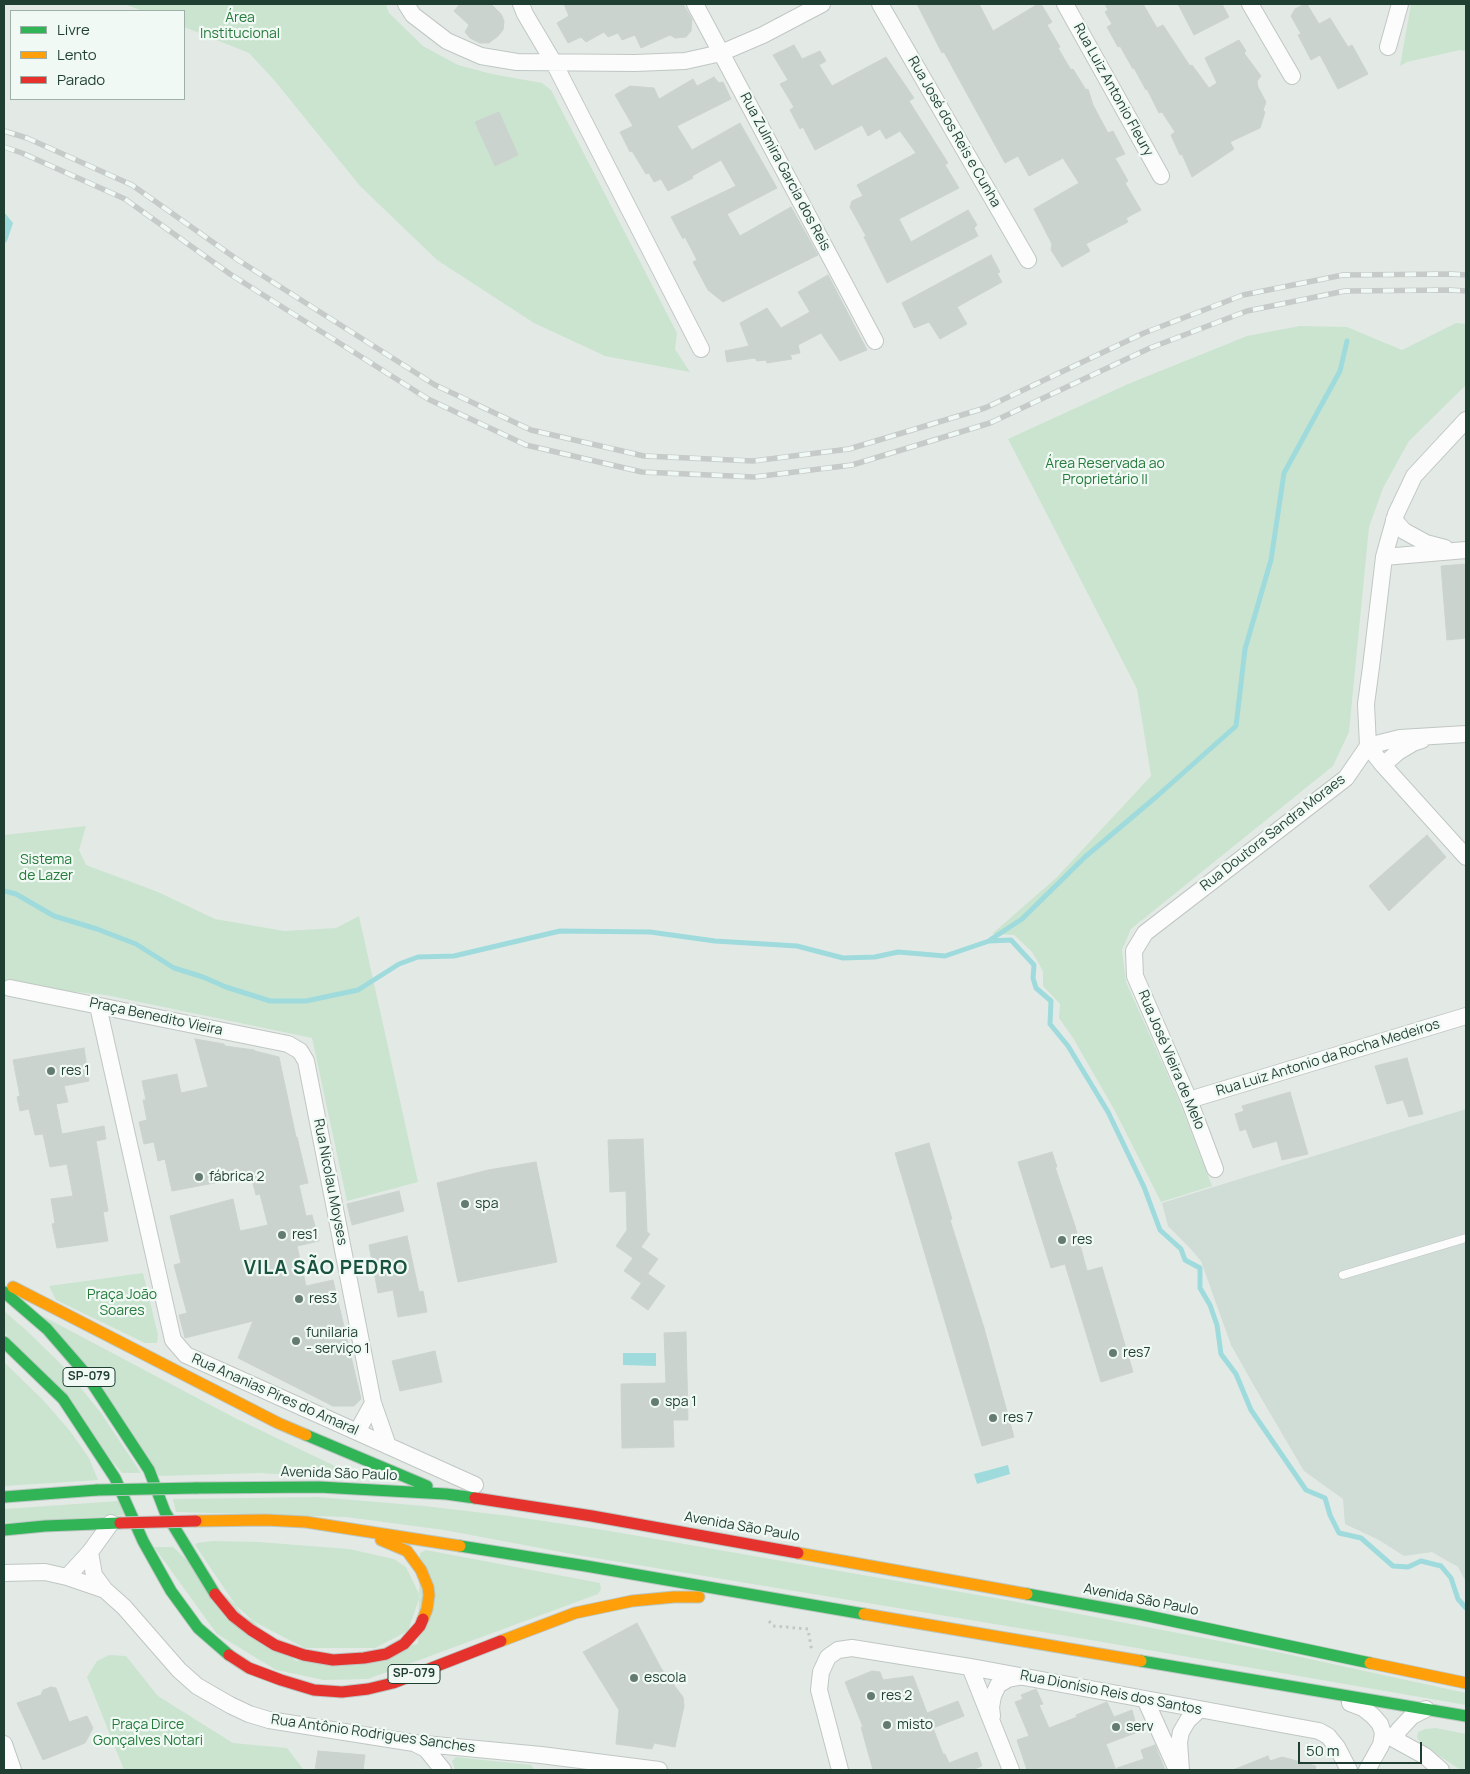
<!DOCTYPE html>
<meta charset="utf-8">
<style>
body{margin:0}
#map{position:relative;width:1470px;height:1774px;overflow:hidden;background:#e3eae6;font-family:Manrope,sans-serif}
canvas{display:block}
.frame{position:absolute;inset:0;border:5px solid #1f3f33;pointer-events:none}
.legend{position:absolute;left:10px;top:10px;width:175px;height:90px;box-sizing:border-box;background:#f1f9f4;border:1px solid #9dafa7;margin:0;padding:6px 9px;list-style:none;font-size:15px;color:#1f3f33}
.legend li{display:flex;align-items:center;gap:10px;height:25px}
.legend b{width:25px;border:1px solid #9dafa7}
.scale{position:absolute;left:1298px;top:1742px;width:124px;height:22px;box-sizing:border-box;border:2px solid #1f3f33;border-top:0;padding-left:6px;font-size:15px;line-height:18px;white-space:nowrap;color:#1f3f33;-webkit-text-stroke:4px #f1f9f4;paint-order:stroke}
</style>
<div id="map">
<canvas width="1470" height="1774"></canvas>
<div class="frame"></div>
<ul class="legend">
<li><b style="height:6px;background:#30b455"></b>Livre</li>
<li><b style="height:6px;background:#ff9f0a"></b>Lento</li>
<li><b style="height:6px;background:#e5322d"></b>Parado</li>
</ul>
<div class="scale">50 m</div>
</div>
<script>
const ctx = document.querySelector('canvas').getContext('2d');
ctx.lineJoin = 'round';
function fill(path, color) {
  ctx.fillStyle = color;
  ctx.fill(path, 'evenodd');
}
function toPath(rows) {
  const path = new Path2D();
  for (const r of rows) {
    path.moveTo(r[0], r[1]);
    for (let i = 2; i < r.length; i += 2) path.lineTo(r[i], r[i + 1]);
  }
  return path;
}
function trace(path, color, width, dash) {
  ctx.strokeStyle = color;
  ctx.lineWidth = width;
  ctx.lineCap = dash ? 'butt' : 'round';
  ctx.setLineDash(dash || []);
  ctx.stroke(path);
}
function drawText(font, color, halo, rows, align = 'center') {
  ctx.font = font + ' Manrope,sans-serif';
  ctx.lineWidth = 4.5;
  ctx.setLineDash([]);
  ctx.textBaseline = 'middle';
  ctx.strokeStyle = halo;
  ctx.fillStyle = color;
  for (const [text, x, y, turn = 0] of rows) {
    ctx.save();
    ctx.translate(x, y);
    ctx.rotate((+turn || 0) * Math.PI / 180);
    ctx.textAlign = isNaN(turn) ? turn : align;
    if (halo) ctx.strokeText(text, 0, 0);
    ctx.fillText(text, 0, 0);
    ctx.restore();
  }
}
fill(toPath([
 [1466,1109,1466,1582,1458,1567,1432,1552,1404,1556,1379,1540,1345,1524,1343,1499,1304,1471,1257,1391,1231,1345,1201,1261,1189,1247,1168,1226,1162,1203]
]), '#d0dcd6');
fill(toPath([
 [124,4,386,4,389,13,423,46,458,65,492,74,542,83,551,90,677,333,675,349,690,372,605,356,534,323,437,260,360,186,274,80,249,53,184,27,184,11,143,11],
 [1411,4,1466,4,1466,51,1460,50,1407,62,1400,66],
 [1456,323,1466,324,1466,385,1409,441,1383,488,1369,527,1349,732,1333,766,1131,929,1122,950,1126,982,1178,1098,1212,1186,1161,1202,1115,1111,1073,1038,1059,1018,1060,1004,1043,986,1043,971,1032,952,1014,935,992,934,1056,878,1151,776,1137,689,1008,439,1128,384,1247,336,1300,326,1347,327,1402,350],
 [86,826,79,850,86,865,158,892,215,919,284,931,336,928,359,916,418,1182,347,1201,312,1038,106,995,4,985,4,835],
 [143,1273,158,1335,157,1343,145,1343,56,1300,49,1286],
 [4,1311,26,1330,64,1367,101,1413,141,1473,122,1473,4,1332],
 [33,1311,235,1418,364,1480,260,1473,159,1476],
 [4,1362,44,1401,70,1431,89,1458,98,1480,4,1486],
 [318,1497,424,1506,510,1516,604,1530,1001,1599,1282,1653,1466,1693,1466,1705,1079,1638,577,1555,444,1530,346,1517,176,1512,173,1499],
 [119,1501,126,1515,4,1523,4,1509],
 [213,1541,259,1542,349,1549,394,1559,406,1567,420,1596,408,1631,375,1648,305,1648,243,1616,195,1545,197,1543],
 [154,1547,173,1547,296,1661,418,1644,420,1553,426,1550,600,1583,601,1589,598,1594,368,1679,324,1680,276,1670,217,1634],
 [109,1655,126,1656,158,1696,233,1743,287,1748,304,1770,124,1770,87,1677,97,1661],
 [1436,1728,1466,1734,1466,1770,1461,1770,1422,1745,1417,1738,1418,1732,1425,1729],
 [456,1757,531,1765,535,1770,455,1770,452,1761]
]), '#cbe4cf');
fill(toPath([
 [4,212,13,223,7,241,4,244],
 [623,1353,656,1353,656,1366,623,1365],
 [1008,1465,1010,1474,977,1484,974,1474]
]), '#9fdbdc');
trace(toPath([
 [4,891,16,894,54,916,97,929,136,944,174,968,203,977,226,987,270,1001,306,1001,358,990,399,964,418,957,454,956,560,931,650,932,715,941,797,946,843,958,875,957,898,952,945,956,989,941,1011,940,1034,965,1033,978,1036,988,1051,1001,1050,1024,1068,1046,1108,1112,1144,1187,1160,1230,1181,1249,1185,1260,1200,1268,1200,1288,1210,1305,1217,1325,1221,1354,1236,1374,1251,1410,1306,1490,1325,1498,1330,1515,1339,1533,1361,1538,1393,1566,1408,1567,1421,1561,1441,1566,1451,1578,1458,1599,1466,1608],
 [990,940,1022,919,1085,857,1156,797,1236,726,1245,649,1271,560,1284,473,1340,371,1347,341]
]), '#9fdbdc', 5);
const building = toPath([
 [460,4,491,4,501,14,504,21,503,30,498,36,489,43,480,43,470,38,465,32,469,25,454,11,460,4],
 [564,4,683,4,692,19,691,31,686,37,675,38,670,35,641,48,635,35,622,40,618,33,608,37,604,32,586,42,581,37,568,43,557,23,569,16,564,4],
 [917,4,979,4,993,31,1038,4,1041,4,1052,22,1047,25,1060,47,1058,48,1071,70,1073,69,1086,90,1088,89,1093,105,1108,133,1113,131,1125,154,1115,158,1128,181,1125,183,1141,210,1126,218,1128,222,1086,244,1090,251,1062,267,1051,250,1052,244,1034,209,1079,183,1063,158,1029,176,1018,156,1005,163,944,52,942,53,917,4],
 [1105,4,1143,4,1157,28,1163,25,1190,66,1192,65,1209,88,1217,83,1205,58,1239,40,1246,51,1244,53,1261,76,1257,81,1258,87,1266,102,1263,110,1265,112,1260,128,1230,142,1234,149,1192,177,1182,154,1180,155,1171,135,1175,132,1162,112,1159,113,1147,89,1146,90,1134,68,1133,69,1120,46,1118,47,1107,27,1112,24,1105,12,1108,10,1105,4],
 [1178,4,1222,4,1229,17,1194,35,1178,4],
 [1305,4,1307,4,1319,24,1330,18,1348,47,1352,45,1368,74,1338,89,1320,55,1311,60,1298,35,1301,34,1291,16,1295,9,1305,4],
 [794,45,802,59,820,51,826,61,819,65,832,86,886,57,914,98,909,101,948,163,945,165,959,188,899,219,911,242,968,210,977,225,974,228,978,236,887,283,864,237,866,236,850,207,852,201,863,196,857,185,916,153,900,131,886,139,880,129,868,136,862,125,815,150,803,127,800,129,790,110,794,107,780,84,788,80,773,55,794,45],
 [714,77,719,83,723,82,731,99,677,126,692,150,740,123,777,188,727,214,740,236,791,207,818,255,723,302,708,290,693,262,697,260,685,237,683,239,671,217,736,186,721,160,692,176,693,178,668,191,661,179,654,182,649,173,646,174,632,151,630,152,620,132,633,126,615,95,630,86,654,88,659,99,693,79,697,86,714,77],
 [499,112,518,155,495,166,475,122,499,112],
 [991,255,1000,272,997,273,1002,282,957,307,967,324,940,339,929,322,914,328,902,303,991,255],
 [828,275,867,350,840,361,821,333,798,345,800,353,790,355,792,359,767,363,766,360,757,361,755,358,727,362,725,351,749,346,740,323,767,308,781,328,810,312,798,292,828,275],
 [1466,564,1466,638,1447,640,1441,566,1466,564],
 [1427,835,1446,857,1389,911,1369,886,1427,835],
 [195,1039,224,1044,225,1046,254,1050,255,1051,279,1057,296,1137,297,1137,308,1183,299,1185,306,1216,312,1215,319,1241,297,1246,306,1286,333,1280,361,1399,354,1406,333,1406,238,1358,253,1321,185,1338,179,1315,187,1313,174,1265,181,1263,170,1216,233,1199,240,1231,268,1225,260,1194,256,1195,251,1176,172,1191,165,1159,158,1161,154,1142,144,1144,139,1122,147,1120,143,1100,146,1100,142,1081,177,1074,181,1093,208,1087,195,1039],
 [84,1048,89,1081,64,1086,68,1102,56,1104,62,1134,104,1126,106,1139,96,1141,108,1211,103,1212,108,1241,57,1248,52,1224,55,1223,51,1199,73,1196,67,1164,50,1167,43,1134,35,1135,29,1109,20,1111,17,1097,20,1096,13,1060,84,1048],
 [1407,1058,1423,1114,1409,1117,1403,1100,1387,1104,1375,1066,1407,1058],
 [1290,1092,1308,1154,1282,1160,1277,1141,1253,1148,1246,1129,1240,1131,1235,1114,1244,1111,1242,1106,1290,1092],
 [643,1139,647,1232,650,1234,641,1247,658,1259,641,1283,624,1271,633,1258,616,1246,627,1230,626,1191,610,1192,608,1140,643,1139],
 [929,1143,952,1219,950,1220,984,1328,1014,1437,982,1446,895,1153,929,1143],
 [1052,1152,1057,1167,1055,1167,1075,1226,1087,1271,1102,1267,1133,1372,1101,1382,1065,1264,1051,1268,1018,1162,1052,1152],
 [536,1162,557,1262,458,1282,437,1183,488,1170,536,1162],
 [399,1191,404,1211,352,1225,347,1204,399,1191],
 [407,1236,419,1292,423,1291,427,1312,398,1317,393,1290,378,1293,369,1245,407,1236],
 [648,1274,665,1286,648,1310,631,1298,648,1274],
 [686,1332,688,1420,673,1420,674,1447,622,1448,621,1384,666,1383,664,1333,686,1332],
 [435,1351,442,1382,400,1391,392,1361,435,1351],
 [637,1623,661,1668,683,1697,684,1706,675,1747,654,1743,652,1749,616,1744,619,1710,583,1652,637,1623],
 [872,1671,880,1672,883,1680,913,1676,927,1713,958,1701,964,1716,933,1728,943,1754,945,1754,949,1763,977,1752,982,1766,972,1770,873,1770,861,1727,863,1727,845,1682,872,1671],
 [51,1687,56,1688,69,1722,87,1716,93,1728,85,1743,43,1760,17,1703,41,1695,43,1690,51,1687],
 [1036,1689,1043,1704,1039,1705,1049,1728,1077,1717,1076,1715,1107,1702,1114,1717,1132,1710,1138,1732,1106,1744,1116,1770,1027,1770,1017,1740,1029,1736,1015,1702,1023,1699,1021,1695,1036,1689],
 [1155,1745,1165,1770,1117,1770,1117,1768,1144,1759,1141,1750,1155,1745],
 [318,1751,365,1755,363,1770,315,1770,318,1751],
 [1268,1756,1270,1761,1282,1757,1316,1766,1315,1770,1233,1770,1268,1756]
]);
fill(building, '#cbd3cf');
trace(building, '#ccd3cf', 1);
const lane = toPath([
 [1343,1275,1466,1238]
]);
const street = toPath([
 [406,4,413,15,447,41,481,56,517,62,635,63,685,61,721,53,763,35,822,4],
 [521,4,525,14,554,63,701,349],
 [695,4,875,341],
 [880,4,1028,260],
 [1065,4,1161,176],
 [1250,4,1292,76],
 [1388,47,1400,4],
 [1394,520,1404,531,1426,543,1445,548],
 [1384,557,1466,550],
 [1466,734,1400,738,1368,746,1383,765,1466,857],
 [1383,765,1398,752,1413,743,1422,740],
 [10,988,288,1044,300,1051,306,1061,373,1403],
 [98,1006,173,1340,186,1355,475,1485],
 [1189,1100,1466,1016],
 [1215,1169,1189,1100,1135,976,1134,951,1145,933,1346,778,1368,746,1366,704,1371,667,1384,557,1396,514,1414,476,1466,420],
 [357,1432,373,1403,388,1446],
 [90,1552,94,1575,105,1590,124,1607,179,1670,197,1686,230,1705,249,1714,269,1720,414,1743,541,1755,659,1770],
 [4,1573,45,1572,67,1577,105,1590],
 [67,1577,90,1552,111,1523],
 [970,1667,1011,1770],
 [1145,1699,1177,1770],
 [1350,1703,1363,1708,1373,1716,1380,1724,1383,1733,1381,1745,1367,1770],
 [992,1716,991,1707,993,1696,998,1685,1008,1679,1019,1677],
 [1383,1733,1425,1756,1441,1770],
 [1399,1741,1397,1737,1398,1731,1412,1716,1426,1709],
 [4,1744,13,1770],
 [416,1744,426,1749,443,1770],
 [840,1770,819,1690,821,1672,828,1657,838,1650,852,1648,970,1667,1319,1731,1328,1736,1337,1747,1349,1770],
 [1181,1770,1179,1742,1181,1732,1188,1720,1199,1710]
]);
const fast = toPath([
 [4,1292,47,1329,86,1374,149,1470,165,1512,215,1594],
 [4,1342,63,1399,115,1478,143,1541,171,1591,198,1628,229,1655],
 [306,1435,427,1486],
 [196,1488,319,1487,446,1494,475,1498],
 [4,1497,97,1490],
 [4,1530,45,1526,120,1523],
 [460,1546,586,1566,864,1614],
 [1027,1594,1139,1614,1370,1663],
 [1141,1661,1466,1716]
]);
const slow = toPath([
 [13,1287,278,1423,306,1435],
 [196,1521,266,1520,306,1522,460,1546],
 [381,1540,407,1551,421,1570,428,1587,429,1595,427,1609,423,1619],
 [798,1553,1027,1594],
 [864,1614,1141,1661],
 [501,1641,575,1613,632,1601,674,1597,699,1597],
 [1370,1663,1466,1683]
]);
const jam = toPath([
 [475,1498,592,1516,798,1553],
 [215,1594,233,1616,251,1630,275,1645,304,1655,333,1660,364,1658,386,1654,404,1644,420,1626,423,1619],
 [229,1655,249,1668,281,1680,314,1690,342,1692,368,1689,393,1683,501,1641]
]);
trace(lane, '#c0c7c3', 9);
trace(street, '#c0c7c3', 18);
trace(fast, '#bbc6c2', 13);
trace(slow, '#bbc6c2', 13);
trace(jam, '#bbc6c2', 13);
trace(toPath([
 [769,1621,773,1626,808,1629,812,1652]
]), '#c0cac5', 3, [2.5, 4]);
trace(lane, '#fbfcfb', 8);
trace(street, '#fbfcfb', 16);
trace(fast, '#30b455', 11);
trace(slow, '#ff9f0a', 11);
trace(jam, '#e5322d', 11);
const rail = toPath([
 [4,131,27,138,132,185,238,260,435,385,531,430,644,456,753,461,849,449,985,408,1144,333,1243,295,1343,275,1451,274,1466,275],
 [4,147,22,153,125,199,230,274,428,399,526,445,642,472,754,477,852,465,990,423,1150,348,1247,311,1345,291,1450,290,1466,291]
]);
trace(rail, '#c6cbc9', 5.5);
trace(rail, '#f1f9f4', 4, [11]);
const fastBridge = toPath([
 [97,1490,196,1488]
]);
const jamBridge = toPath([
 [120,1523,196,1521]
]);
trace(fastBridge, '#bbc6c2', 13, []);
trace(jamBridge, '#bbc6c2', 13, []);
trace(fastBridge, '#30b455', 11);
trace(jamBridge, '#e5322d', 11);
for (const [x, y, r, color] of [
 [51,1071,5,"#647b72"],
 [199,1177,5,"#647b72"],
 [465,1204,5,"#647b72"],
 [282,1235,5,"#647b72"],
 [1062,1240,5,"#647b72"],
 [299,1299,5,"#647b72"],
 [296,1341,5,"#647b72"],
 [1113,1353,5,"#647b72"],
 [655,1402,5,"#647b72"],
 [993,1418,5,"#647b72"],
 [634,1678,5,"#647b72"],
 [871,1696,5,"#647b72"],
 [887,1725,5,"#647b72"],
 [1116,1727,5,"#647b72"]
]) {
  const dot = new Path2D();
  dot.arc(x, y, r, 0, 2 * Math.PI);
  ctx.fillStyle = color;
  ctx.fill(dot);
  trace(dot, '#f1f9f4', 2);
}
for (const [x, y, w] of [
 [89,1377,52],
 [414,1674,52]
]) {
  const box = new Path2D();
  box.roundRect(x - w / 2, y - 9.5, w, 19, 4);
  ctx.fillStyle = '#f1f9f4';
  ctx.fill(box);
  trace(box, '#1f3f33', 1);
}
drawText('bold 12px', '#1f3f33', null, [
 ["SP-079",89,1377],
 ["SP-079",414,1674]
]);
drawText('14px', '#257a3c', '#f1f9f4', [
 ["Área",240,18],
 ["Institucional",240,34],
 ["Área Reservada ao",1105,464],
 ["Proprietário II",1105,480],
 ["Sistema",46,860],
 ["de Lazer",46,876],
 ["Praça João",122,1295],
 ["Soares",122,1311],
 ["Praça Dirce",148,1725],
 ["Gonçalves Notari",148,1741]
]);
drawText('14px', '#1f3f33', '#f1f9f4', [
 ["Rua Luiz Antonio Fleury",1113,90,61],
 ["Rua José dos Reis e Cunha",954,132,60],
 ["Rua Zulmira Garcia dos Reis",785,172,62],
 ["Rua Doutora Sandra Moraes",1273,833,-38],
 ["Praça Benedito Vieira",156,1017,12],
 ["Rua Luiz Antonio da Rocha Medeiros",1328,1058,-17],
 ["Rua José Vieira de Melo",1171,1060,67],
 ["Rua Nicolau Moyses",330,1182,79],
 ["Rua Ananias Pires do Amaral",275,1395,24],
 ["Avenida São Paulo",339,1474,2],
 ["Avenida São Paulo",742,1527,10],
 ["Avenida São Paulo",1141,1600,11],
 ["Rua Dionísio Reis dos Santos",1111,1693,11],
 ["Rua Antônio Rodrigues Sanches",373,1734,8]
]);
drawText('14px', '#1f3f33', '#f1f9f4', [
 ["res 1",61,1071],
 ["fábrica 2",209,1177],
 ["spa",475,1204],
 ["res1",292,1235],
 ["res",1072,1240],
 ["res3",309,1299],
 ["funilaria",306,1333],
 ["- serviço 1",306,1349],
 ["res7",1123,1353],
 ["spa 1",665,1402],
 ["res 7",1003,1418],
 ["escola",644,1678],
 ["res 2",881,1696],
 ["misto",897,1725],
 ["serv",1126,1727]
], 'left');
ctx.letterSpacing = '1px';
drawText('bold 19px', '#19533f', '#f1f9f4', [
 ["VILA SÃO PEDRO",326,1269]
]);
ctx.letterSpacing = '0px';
</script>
